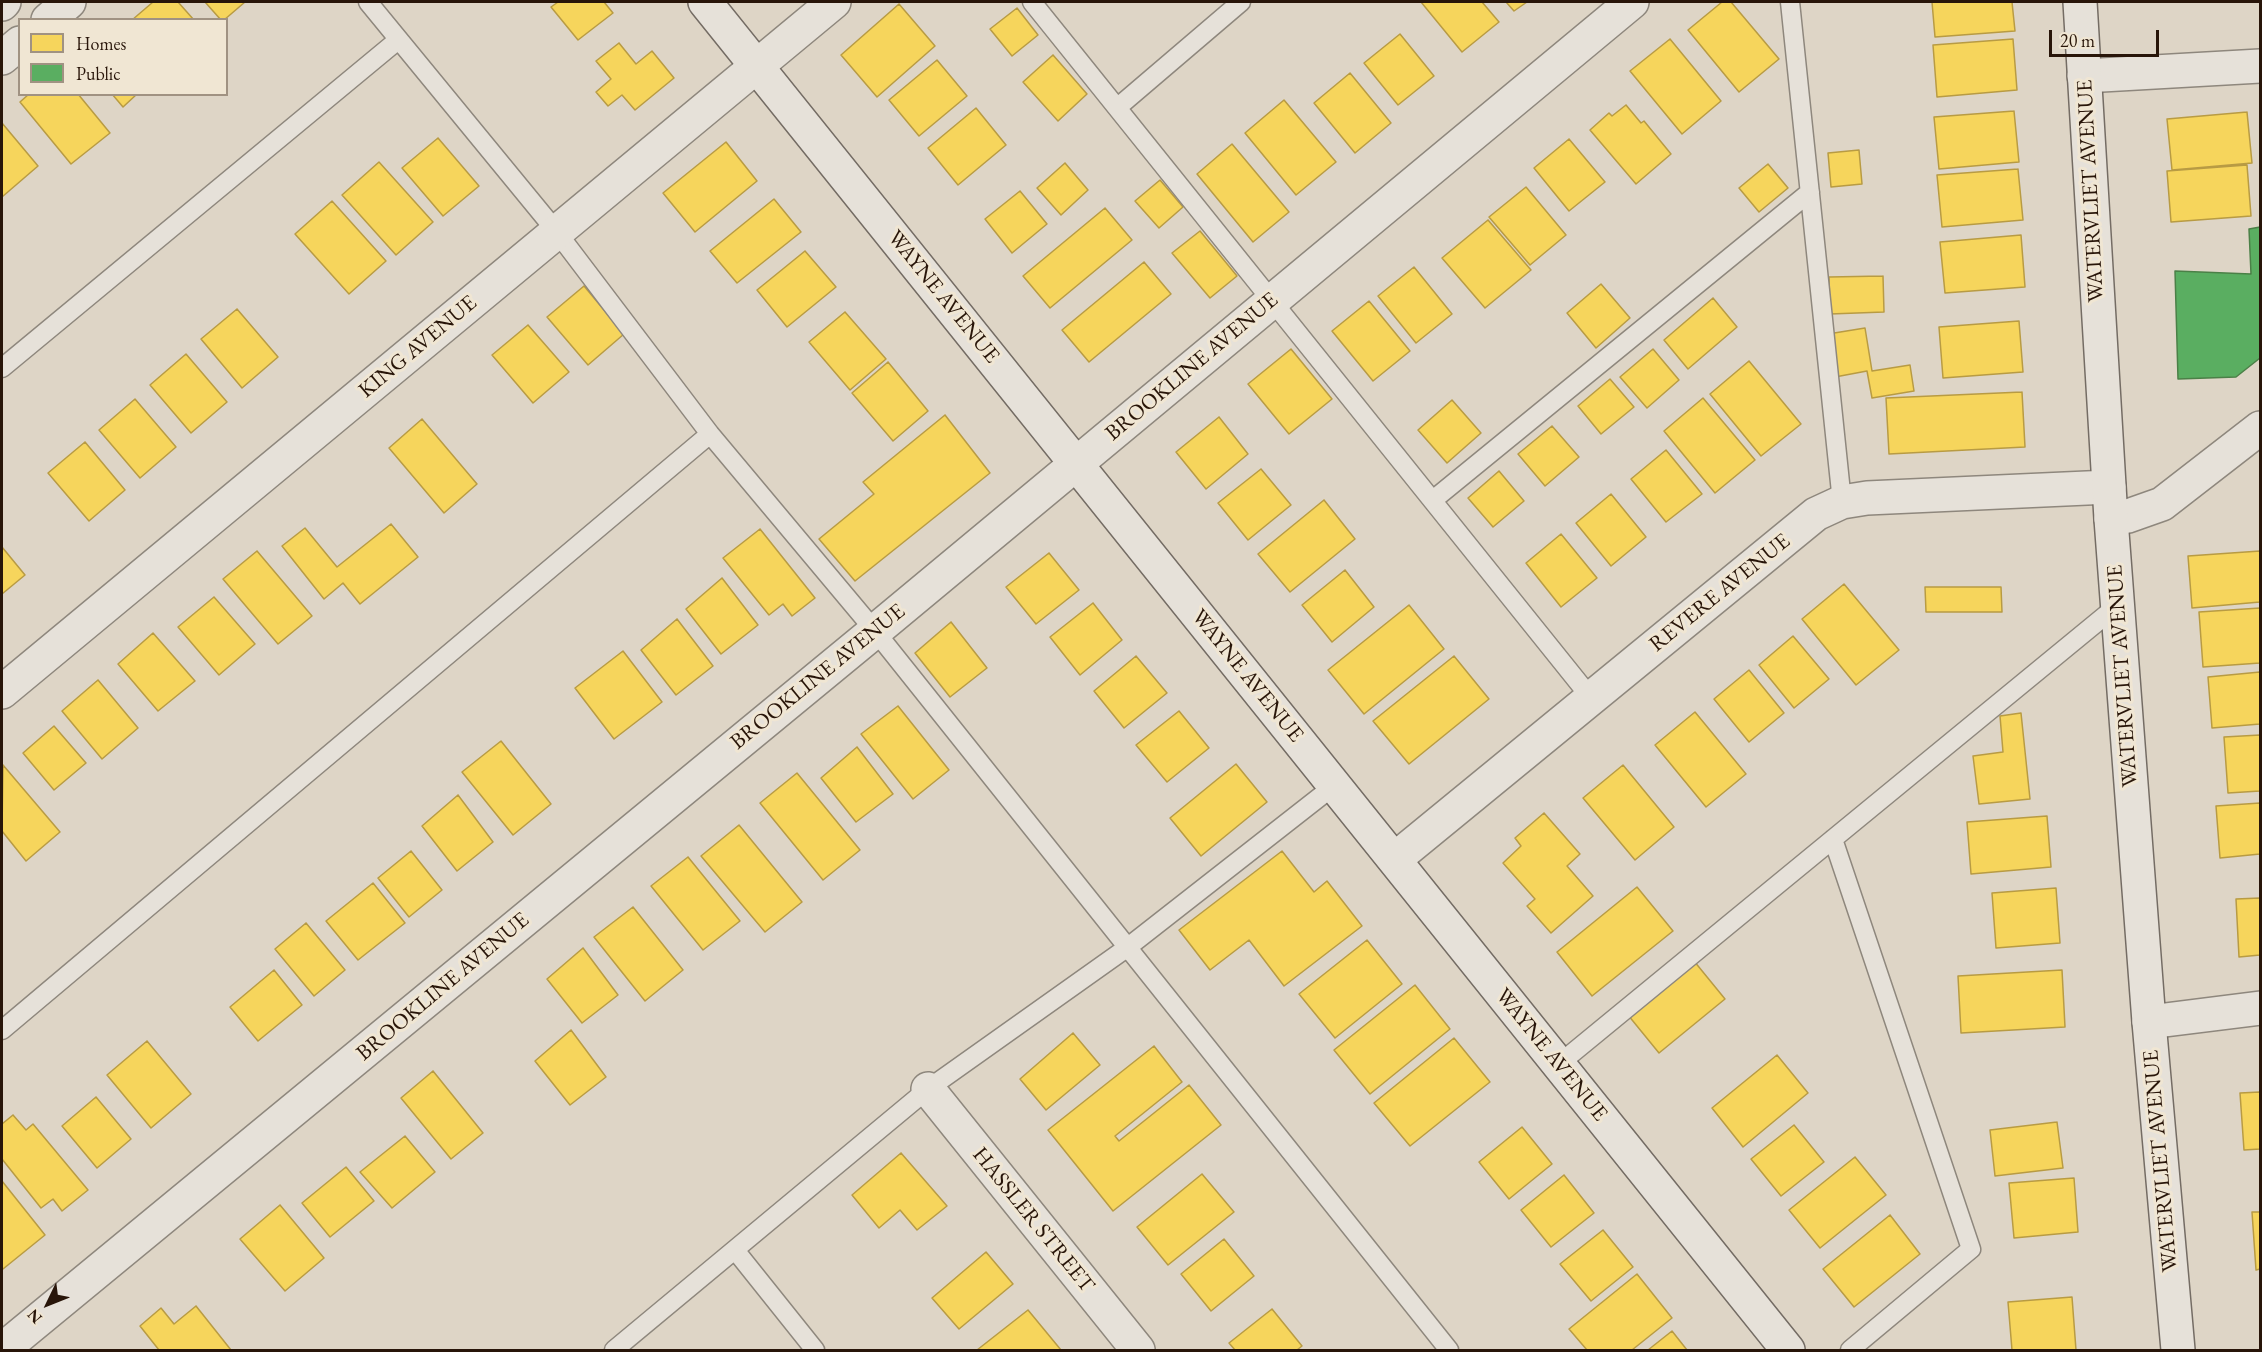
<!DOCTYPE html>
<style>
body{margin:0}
#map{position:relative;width:2262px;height:1352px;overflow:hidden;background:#ded5c6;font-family:"EB Garamond",serif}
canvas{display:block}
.frame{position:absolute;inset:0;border:3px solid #281509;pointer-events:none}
.legend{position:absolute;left:18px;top:18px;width:210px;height:78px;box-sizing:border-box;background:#f0e6d3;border:2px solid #a09282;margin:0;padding:8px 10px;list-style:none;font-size:18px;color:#281509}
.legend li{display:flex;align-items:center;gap:12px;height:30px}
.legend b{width:30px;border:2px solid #a09282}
.north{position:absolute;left:18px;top:1274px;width:60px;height:60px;-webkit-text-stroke:4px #f0e6d3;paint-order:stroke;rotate:227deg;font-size:16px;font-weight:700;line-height:24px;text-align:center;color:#281509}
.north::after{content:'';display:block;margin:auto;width:21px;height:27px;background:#281509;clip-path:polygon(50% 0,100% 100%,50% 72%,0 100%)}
.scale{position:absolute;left:2049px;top:30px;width:110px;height:27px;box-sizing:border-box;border:3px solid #281509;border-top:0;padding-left:8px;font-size:18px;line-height:21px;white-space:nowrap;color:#281509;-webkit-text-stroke:4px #f0e6d3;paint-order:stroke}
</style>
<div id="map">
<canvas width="2262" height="1352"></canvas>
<div class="frame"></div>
<ul class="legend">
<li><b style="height:16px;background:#f6d55c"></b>Homes</li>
<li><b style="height:16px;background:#5aae61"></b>Public</li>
</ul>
<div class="north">N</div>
<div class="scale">20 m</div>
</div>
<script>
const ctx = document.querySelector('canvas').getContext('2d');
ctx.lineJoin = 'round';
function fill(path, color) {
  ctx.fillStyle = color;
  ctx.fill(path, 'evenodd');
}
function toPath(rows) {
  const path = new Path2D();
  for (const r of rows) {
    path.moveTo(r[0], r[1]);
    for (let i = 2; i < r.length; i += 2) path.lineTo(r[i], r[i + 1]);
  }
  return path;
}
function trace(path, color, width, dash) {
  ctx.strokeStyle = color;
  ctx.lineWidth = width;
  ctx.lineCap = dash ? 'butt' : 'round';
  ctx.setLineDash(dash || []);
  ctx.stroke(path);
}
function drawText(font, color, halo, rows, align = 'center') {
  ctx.font = font + ' "EB Garamond",serif';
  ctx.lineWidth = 6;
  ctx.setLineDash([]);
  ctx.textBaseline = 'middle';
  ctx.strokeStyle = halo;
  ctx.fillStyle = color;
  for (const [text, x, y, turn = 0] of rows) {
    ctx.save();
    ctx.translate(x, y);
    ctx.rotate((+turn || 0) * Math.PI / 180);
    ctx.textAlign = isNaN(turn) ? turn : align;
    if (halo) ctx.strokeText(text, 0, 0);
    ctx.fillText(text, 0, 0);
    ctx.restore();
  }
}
const homes = toPath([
 [153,2,178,2,194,20,132,20,153,2],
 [205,2,245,2,224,20,221,20,205,2],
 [558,2,604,2,613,13,578,40,551,7,558,2],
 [1421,2,1482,2,1499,22,1462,52,1421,2],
 [1506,2,1527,2,1514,11,1506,2],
 [1722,2,1731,2,1779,59,1739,92,1688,30,1722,2],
 [1932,2,2012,2,2015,31,1935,37,1932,2],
 [899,4,935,46,877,97,841,55,899,4],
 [1017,8,1038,35,1012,56,990,29,1017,8],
 [1400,34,1434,76,1398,105,1364,63,1400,34],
 [1670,39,1721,101,1682,134,1630,71,1670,39],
 [2013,39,2017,90,1937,97,1933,45,2013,39],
 [619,43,636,64,652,51,674,78,635,110,622,95,608,106,596,92,611,79,596,61,619,43],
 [1053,55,1087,94,1058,121,1023,82,1053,55],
 [937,60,967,96,919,136,889,100,937,60],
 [1350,73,1391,123,1355,153,1314,103,1350,73],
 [29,94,78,94,110,133,71,164,20,102,29,94],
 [112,94,137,94,123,107,112,94],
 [1284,100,1336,162,1296,195,1245,133,1284,100],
 [1626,105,1641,123,1644,121,1671,154,1636,184,1590,130,1609,113,1612,116,1626,105],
 [976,108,1006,145,958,185,928,148,976,108],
 [2014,111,2019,162,1939,169,1934,117,2014,111],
 [2247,112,2252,163,2172,170,2167,119,2247,112],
 [2,123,38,166,2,197,2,123],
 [438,138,479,186,443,216,402,168,438,138],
 [1569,139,1605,182,1569,211,1534,168,1569,139],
 [726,142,757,181,695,232,663,193,726,142],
 [1232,144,1289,212,1253,242,1197,174,1232,144],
 [1859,150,1862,184,1831,187,1828,153,1859,150],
 [379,162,433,222,396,255,342,195,379,162],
 [1065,163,1088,190,1061,215,1037,188,1065,163],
 [1768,164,1788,188,1759,212,1739,188,1768,164],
 [2247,165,2251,216,2171,222,2167,171,2247,165],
 [2018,169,2023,220,1942,227,1937,175,2018,169],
 [1160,180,1183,207,1159,228,1135,201,1160,180],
 [1526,187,1566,235,1530,265,1489,217,1526,187],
 [1020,191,1047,224,1012,253,985,219,1020,191],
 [774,199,801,232,737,283,710,251,774,199],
 [332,201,386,261,349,294,295,234,332,201],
 [1105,208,1132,240,1050,308,1023,276,1105,208],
 [1488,220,1531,270,1485,308,1442,258,1488,220],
 [1200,231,1237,276,1210,298,1172,253,1200,231],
 [2021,235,2025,287,1945,293,1940,242,2021,235],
 [805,251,836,287,787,327,757,290,805,251],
 [1144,262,1171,294,1089,362,1062,330,1144,262],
 [1414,267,1452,314,1416,343,1378,296,1414,267],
 [1883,276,1884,312,1830,314,1829,277,1883,276],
 [1601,284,1630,318,1596,348,1567,313,1601,284],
 [584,286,624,334,588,365,547,317,584,286],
 [1713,298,1737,327,1688,369,1664,340,1713,298],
 [1369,301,1410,351,1373,381,1332,331,1369,301],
 [237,309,278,357,242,388,201,339,237,309],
 [845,312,886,359,850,390,809,342,845,312],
 [2019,321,2023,372,1943,378,1939,327,2019,321],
 [528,325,569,372,533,403,492,355,528,325],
 [1865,328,1872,371,1910,365,1914,391,1872,398,1867,371,1835,377,1828,334,1865,328],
 [1291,349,1332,399,1289,434,1248,384,1291,349],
 [1653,349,1679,380,1647,408,1620,377,1653,349],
 [186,354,227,402,191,433,150,385,186,354],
 [1749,361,1801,424,1761,456,1710,394,1749,361],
 [888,362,928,411,893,441,852,393,888,362],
 [1610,379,1634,407,1601,434,1578,406,1610,379],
 [2022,392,2025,447,1889,454,1886,398,2022,392],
 [1703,398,1755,460,1715,493,1664,431,1703,398],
 [135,399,176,447,140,478,99,430,135,399],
 [1452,400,1481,433,1447,463,1418,430,1452,400],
 [945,415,990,473,855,581,819,539,874,494,863,482,945,415],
 [1219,417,1248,454,1206,489,1176,452,1219,417],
 [422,419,477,484,444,513,389,448,422,419],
 [1552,426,1579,457,1545,486,1518,454,1552,426],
 [85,442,125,490,89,521,48,473,85,442],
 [1666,450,1702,494,1666,522,1631,479,1666,450],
 [1261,469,1291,505,1248,540,1218,503,1261,469],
 [1499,471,1524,501,1493,527,1468,498,1499,471],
 [1611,494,1646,537,1611,566,1576,523,1611,494],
 [1324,500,1355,539,1290,592,1258,554,1324,500],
 [391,524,418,557,360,604,343,583,324,599,282,546,305,528,337,567,391,524],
 [760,529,815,598,792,616,783,604,769,615,723,558,760,529],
 [1561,534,1597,578,1561,607,1526,563,1561,534],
 [2,547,25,575,2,594,2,547],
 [257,551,312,616,278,644,223,579,257,551],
 [2260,551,2260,602,2192,608,2188,556,2260,551],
 [1049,553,1079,590,1036,624,1006,587,1049,553],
 [1345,570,1374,607,1332,642,1302,605,1345,570],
 [722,578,758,625,721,654,686,609,722,578],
 [1844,584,1899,650,1856,685,1802,619,1844,584],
 [1925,587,2001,587,2002,612,1926,612,1925,587],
 [214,597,255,644,219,675,178,627,214,597],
 [1093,603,1122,640,1080,675,1050,637,1093,603],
 [1409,605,1444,649,1364,714,1328,670,1409,605],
 [2260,608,2260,663,2203,667,2199,612,2260,608],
 [677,619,713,666,676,695,641,650,677,619],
 [951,622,987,668,950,697,915,653,951,622],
 [153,633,195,681,158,711,118,664,153,633],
 [1793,636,1829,679,1794,708,1759,665,1793,636],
 [623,651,662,702,614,739,575,688,623,651],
 [1136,656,1167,693,1124,728,1094,691,1136,656],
 [1454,656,1489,699,1409,764,1373,721,1454,656],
 [1749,670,1784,713,1749,742,1714,699,1749,670],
 [2260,672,2260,724,2212,728,2208,677,2260,672],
 [98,680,138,728,102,759,62,711,98,680],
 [898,706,949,770,913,799,861,734,898,706],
 [1179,711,1209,748,1167,782,1136,745,1179,711],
 [1695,712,1746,774,1706,807,1655,745,1695,712],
 [2021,713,2030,799,1979,804,1973,756,2003,752,2000,716,2021,713],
 [54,726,86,763,54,790,23,753,54,726],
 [2260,735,2260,791,2228,793,2224,737,2260,735],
 [501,741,551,804,513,835,462,772,501,741],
 [857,747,893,794,856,822,821,778,857,747],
 [1236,764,1267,802,1201,856,1170,818,1236,764],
 [3,765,60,832,26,861,2,831,3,765],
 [1623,765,1674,827,1635,860,1583,798,1623,765],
 [797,773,860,850,823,880,760,803,797,773],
 [458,795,493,842,457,871,422,826,458,795],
 [2260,803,2260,854,2220,858,2216,806,2260,803],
 [1544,813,1580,854,1567,866,1593,896,1551,933,1527,906,1535,899,1503,863,1521,846,1515,838,1544,813],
 [2047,816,2051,867,1971,874,1967,822,2047,816],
 [739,825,802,902,765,932,701,856,739,825],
 [411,851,442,890,409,917,378,878,411,851],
 [1282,851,1314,892,1327,881,1362,926,1284,986,1249,940,1210,970,1179,930,1282,851],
 [688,857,740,921,703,950,651,886,688,857],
 [373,883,405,923,358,960,326,921,373,883],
 [1637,887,1673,931,1592,996,1557,952,1637,887],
 [2056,888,2060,943,1996,948,1992,893,2056,888],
 [2260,898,2260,955,2239,957,2236,899,2260,898],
 [633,907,683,970,645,1001,594,937,633,907],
 [306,923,345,970,314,996,275,949,306,923],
 [1367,940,1402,984,1335,1038,1299,994,1367,940],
 [583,948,618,995,582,1023,547,979,583,948],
 [1694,961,1725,999,1659,1053,1628,1015,1694,961],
 [274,970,302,1005,258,1041,230,1007,274,970],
 [2062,970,2065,1027,1961,1033,1958,976,2062,970],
 [1415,985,1450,1029,1370,1094,1334,1050,1415,985],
 [571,1030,606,1077,570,1105,535,1061,571,1030],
 [1073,1033,1100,1065,1046,1110,1020,1079,1073,1033],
 [1454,1038,1490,1082,1410,1146,1374,1103,1454,1038],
 [147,1041,191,1094,151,1128,107,1075,147,1041],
 [1154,1046,1182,1082,1115,1136,1119,1141,1189,1085,1221,1125,1113,1211,1048,1130,1154,1046],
 [1777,1055,1808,1093,1743,1147,1712,1108,1777,1055],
 [433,1071,483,1133,451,1159,401,1098,433,1071],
 [2260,1092,2260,1149,2244,1150,2240,1093,2260,1092],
 [96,1097,131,1139,97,1168,62,1126,96,1097],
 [13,1115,26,1130,33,1124,88,1190,62,1211,53,1199,41,1208,2,1159,2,1124,13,1115],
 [2057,1122,2063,1168,1995,1176,1990,1130,2057,1122],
 [1794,1125,1824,1162,1781,1196,1751,1159,1794,1125],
 [1522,1127,1552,1164,1509,1199,1479,1162,1522,1127],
 [405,1136,435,1172,392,1208,360,1172,405,1136],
 [901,1153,947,1206,917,1230,900,1210,879,1228,852,1195,901,1153],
 [1855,1157,1886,1195,1820,1248,1789,1210,1855,1157],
 [346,1167,374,1201,330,1237,302,1203,346,1167],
 [1202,1174,1234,1212,1168,1265,1137,1227,1202,1174],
 [1564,1175,1594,1213,1551,1247,1521,1210,1564,1175],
 [2074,1178,2078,1232,2014,1238,2009,1183,2074,1178],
 [2,1181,45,1235,3,1269,2,1267,2,1181],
 [280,1205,324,1258,285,1291,240,1239,280,1205],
 [2252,1212,2260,1212,2260,1269,2256,1270,2252,1212],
 [1890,1215,1920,1254,1854,1307,1823,1269,1890,1215],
 [1603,1230,1633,1267,1591,1301,1560,1264,1603,1230],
 [1224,1239,1254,1276,1211,1311,1181,1274,1224,1239],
 [986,1252,1013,1284,959,1329,932,1298,986,1252],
 [1637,1274,1672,1318,1632,1350,1587,1350,1569,1329,1637,1274],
 [2072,1297,2076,1350,2012,1350,2008,1302,2072,1297],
 [196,1306,231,1350,159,1350,140,1326,161,1308,174,1324,196,1306],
 [1272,1309,1302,1346,1297,1350,1235,1350,1229,1343,1272,1309],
 [1028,1310,1061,1350,977,1350,1028,1310],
 [1672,1331,1687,1350,1648,1350,1672,1331]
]);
fill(homes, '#f6d55c');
trace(homes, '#b89b43', 1.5);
const public = toPath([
 [2260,227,2260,358,2236,377,2178,379,2175,271,2251,274,2249,229,2260,227]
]);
fill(public, '#5aae61');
trace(public, '#4b8047', 1.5);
const lane = toPath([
 [368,2,556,231,710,434,875,631,1449,1350],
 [1032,2,1591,698],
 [1790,2,1842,502],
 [1118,107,1241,2],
 [2,368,398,40],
 [1433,500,1810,192],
 [1833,839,1971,1249,1850,1350],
 [2,1030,710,434],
 [1559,1064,2118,605],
 [735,1250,815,1350],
 [614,1350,928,1089,1128,947,1335,785]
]);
const street = toPath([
 [2,4,4,2],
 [48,20,69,2],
 [2,58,20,43],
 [2084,76,2260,66],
 [2111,519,2128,516,2162,504,2260,428],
 [2,692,834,2],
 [1395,859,1816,514,1842,502,1867,498,2109,487],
 [2149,1022,2260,1008],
 [928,1089,1138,1350],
 [2,1350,875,631,1632,2]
]);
const secondary = toPath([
 [705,2,1788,1350],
 [2080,2,2111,519,2149,1022,2178,1350]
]);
trace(lane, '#8e877d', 21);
trace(street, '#8e877d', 36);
trace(secondary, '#746c64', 36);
trace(lane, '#e6e1d9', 18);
trace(street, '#e6e1d9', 33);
trace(secondary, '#e6e1d9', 33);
drawText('22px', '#281509', '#f0e6d3', [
 ["WATERVLIET AVENUE",2091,191,-93],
 ["WAYNE AVENUE",943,297,51],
 ["KING AVENUE",418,347,-40],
 ["BROOKLINE AVENUE",1192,367,-40],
 ["REVERE AVENUE",1720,593,-39],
 ["WAYNE AVENUE",1247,676,51],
 ["WATERVLIET AVENUE",2123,676,-94],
 ["BROOKLINE AVENUE",818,677,-39],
 ["BROOKLINE AVENUE",443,987,-40],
 ["WAYNE AVENUE",1551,1055,51],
 ["WATERVLIET AVENUE",2161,1161,-95],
 ["HASSLER STREET",1033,1220,51]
]);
</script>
